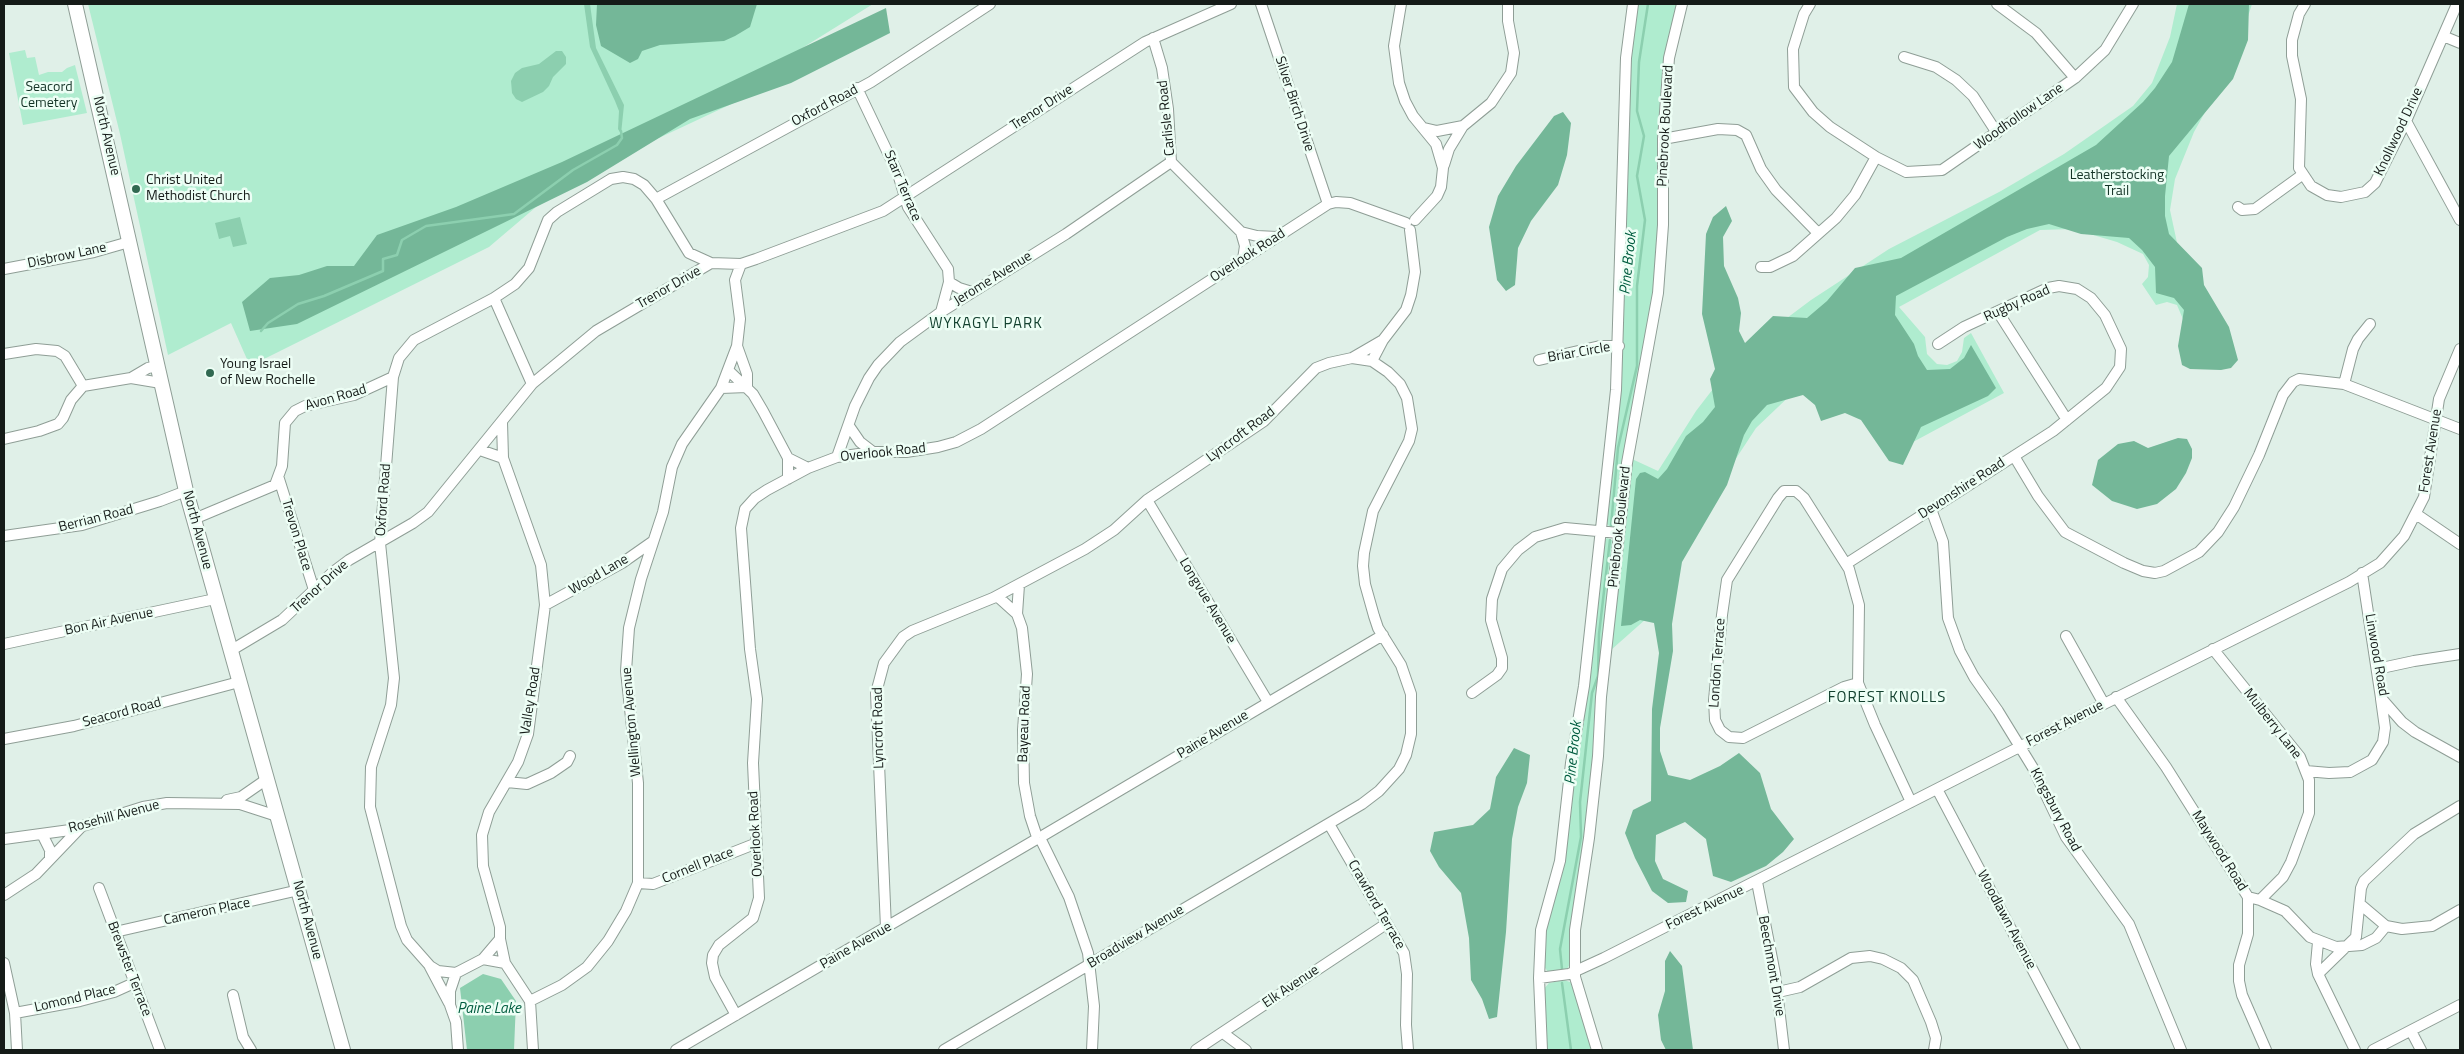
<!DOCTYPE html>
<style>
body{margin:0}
#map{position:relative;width:2464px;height:1054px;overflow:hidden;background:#e0f0e8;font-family:"Titillium Web",sans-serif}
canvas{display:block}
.frame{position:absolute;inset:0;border:5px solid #151b18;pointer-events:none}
</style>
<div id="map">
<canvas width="2464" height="1054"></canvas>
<div class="frame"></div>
</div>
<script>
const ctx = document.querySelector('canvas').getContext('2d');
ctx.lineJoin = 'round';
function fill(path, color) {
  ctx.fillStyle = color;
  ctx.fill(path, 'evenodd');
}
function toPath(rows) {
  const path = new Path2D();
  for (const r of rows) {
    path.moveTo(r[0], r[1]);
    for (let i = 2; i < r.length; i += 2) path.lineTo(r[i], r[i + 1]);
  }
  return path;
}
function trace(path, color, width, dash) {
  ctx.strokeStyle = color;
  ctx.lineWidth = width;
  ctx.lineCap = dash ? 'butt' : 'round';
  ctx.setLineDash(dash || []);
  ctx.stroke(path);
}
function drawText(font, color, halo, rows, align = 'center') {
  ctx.font = font + ' "Titillium Web",sans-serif';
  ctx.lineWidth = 5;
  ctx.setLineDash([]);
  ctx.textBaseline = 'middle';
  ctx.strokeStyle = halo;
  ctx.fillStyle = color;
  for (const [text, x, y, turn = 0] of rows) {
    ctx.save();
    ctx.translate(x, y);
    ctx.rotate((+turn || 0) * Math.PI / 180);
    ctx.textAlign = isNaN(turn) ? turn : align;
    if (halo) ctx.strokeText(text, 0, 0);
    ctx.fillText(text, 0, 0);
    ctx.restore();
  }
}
fill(toPath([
 [88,4,873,4,783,60,774,84,644,145,536,207,489,247,250,366,231,323,168,355,120,134],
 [1637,4,1679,4,1660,199,1656,282,1617,525,1611,528,1606,523,1622,360,1629,56],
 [2177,4,2252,4,2234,60,2194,132,2175,179,2170,210,2204,369,2177,305,2167,302,2156,305,2142,284,2148,277,2149,265,2143,254,2117,242,2073,229,2040,230,1899,307,1925,337,1927,354,1937,364,1947,365,1957,361,1962,352,1964,338,1971,333,2004,393,1900,449,1842,346,1756,428,1686,535,1655,611,1611,650,1632,459,1658,471,1696,411,1726,372,1759,339,1811,300,1889,249,2001,191,2064,154,2133,106,2152,83,2170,37],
 [25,50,27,58,35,57,39,75,48,72,62,72,67,68,75,65,87,113,23,125,9,53],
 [1607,538,1614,541,1597,737,1570,964,1567,969,1561,971,1548,972,1543,965,1544,928,1561,879,1604,541],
 [1564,980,1573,983,1594,1050,1547,1050,1543,990,1549,983]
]), '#afeccf');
fill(toPath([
 [597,4,757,4,750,27,735,36,724,41,660,45,642,51,638,59,630,63,601,46,596,25],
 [2189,4,2249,4,2248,40,2233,79,2169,156,2165,196,2165,216,2169,234,2202,268,2204,285,2229,327,2238,360,2231,368,2221,370,2190,369,2182,365,2178,346,2184,310,2174,298,2156,293,2155,267,2142,250,2129,238,2081,234,2049,224,2027,229,2007,237,1896,296,1895,315,1914,344,1918,356,1927,370,1950,369,1964,358,1971,345,1996,388,1988,396,1921,427,1903,465,1889,461,1861,420,1845,413,1821,421,1815,405,1803,395,1767,405,1752,421,1744,435,1727,485,1682,562,1672,624,1673,651,1660,728,1660,751,1668,775,1690,780,1720,766,1739,753,1760,773,1771,809,1794,839,1783,852,1766,866,1731,882,1713,876,1706,839,1685,822,1656,835,1655,861,1663,879,1688,891,1686,902,1668,903,1652,891,1635,858,1625,833,1633,810,1651,801,1652,709,1659,653,1654,623,1640,620,1631,625,1621,626,1636,479,1640,473,1645,472,1658,479,1667,469,1686,436,1703,422,1715,407,1710,379,1715,369,1702,314,1706,234,1713,217,1726,206,1732,221,1723,237,1724,266,1738,298,1741,313,1739,331,1745,343,1773,316,1807,318,1827,301,1855,268,1901,258,2096,145,2143,102,2155,88,2172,62],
 [886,8,890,33,791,83,690,119,587,182,297,324,250,331,242,302,270,278,299,275,327,266,354,266,377,235,456,207,562,162],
 [1563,112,1571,123,1567,155,1558,185,1531,221,1518,248,1515,285,1506,291,1497,280,1489,227,1498,196,1516,166,1554,116],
 [2178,438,2187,439,2192,449,2192,458,2186,473,2176,489,2157,504,2137,509,2112,501,2092,485,2098,460,2118,444,2134,441,2148,448],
 [1514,748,1530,755,1527,783,1518,807,1512,839,1506,932,1497,1017,1489,1019,1482,999,1471,980,1469,938,1461,893,1439,867,1430,851,1434,832,1473,825,1490,809,1496,777],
 [1670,951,1682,966,1693,1050,1666,1050,1661,1040,1658,1015,1665,991,1665,961]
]), '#74b798');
fill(toPath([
 [584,4,590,4,596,48,624,105,621,134,618,129,619,111,615,101,590,47],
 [556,51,562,51,566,57,566,64,553,77,549,86,543,92,522,102,516,99,512,93,511,81,515,73,522,68,539,64],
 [240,217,247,244,233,247,230,236,219,239,215,223],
 [483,974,501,979,516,1001,514,1050,467,1050,460,988]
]), '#8ccfaf');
trace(toPath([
 [261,331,268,323,298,304,324,296,383,271,383,259,397,255,402,240,426,226,514,214,573,170,617,145,622,138,621,131],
 [1611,526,1618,448,1637,366,1637,286,1645,220,1637,176,1644,136,1637,111,1639,62,1648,4],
 [1562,969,1560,949,1581,837,1580,802,1592,693,1598,676,1599,634,1610,540],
 [1562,983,1571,1050]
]), '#8ccfaf', 2.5);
const minor = toPath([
 [1261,4,1328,204],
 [1401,4,1394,46,1399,83,1405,101,1413,116,1436,144,1443,168,1441,187,1437,196,1415,220],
 [1810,4,1804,14,1793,49,1794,87,1813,112,1830,127,1876,157,1906,172,1942,170,2075,78,2105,50,2133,4],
 [1997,4,2036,33,2075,78],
 [2305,4,2299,14,2292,40,2292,56,2301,99,2299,168,2311,186,2327,195,2341,197,2365,192,2375,183,2406,121,2457,4],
 [2443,36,2460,43],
 [1153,38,1162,68,1168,109,1171,162],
 [1904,57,1936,67,1956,80,1973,96,1997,133],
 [857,88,898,174,908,207,948,269,949,282,941,312],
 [2406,121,2460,220],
 [1424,128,1437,131,1463,126],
 [1663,139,1718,129,1737,130,1746,135,1761,169,1776,190,1818,233],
 [1171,162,1241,232,1257,236,1277,237],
 [1444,165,1449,149,1463,126,1491,103,1511,73,1514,53,1508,21,1508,4],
 [656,199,871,82,990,4],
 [2238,207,2242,210,2255,209,2302,175],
 [1241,232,1245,246,1243,259],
 [1761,267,1770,267,1793,256,1836,218,1855,195,1876,157],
 [4,269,94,252,129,242],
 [949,282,959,288,972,292],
 [494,298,532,384],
 [1998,312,2067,420],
 [737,346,747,374,747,387],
 [4,354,36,349,57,351,65,356,83,386],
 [1352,358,1383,340],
 [1539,360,1600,346,1619,346],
 [1372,361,1383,340,1406,310,1411,295,1415,272,1410,230],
 [729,371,753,394,763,411,788,458,788,479],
 [131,378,161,383],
 [2344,384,2353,349,2358,339,2370,324],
 [721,388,747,387],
 [849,426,860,442,873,452],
 [4,439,39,431,58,424,63,418,71,400,83,386,131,378,148,368,157,366],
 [480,450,503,458],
 [2014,456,2038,496,2065,532,2124,563,2143,571,2155,573,2164,571,2199,552,2218,532,2234,507,2259,455,2283,395,2293,382,2299,379,2344,384,2460,429],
 [837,457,855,406,869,378,878,365,900,342,941,312,1066,234,1171,162],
 [788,458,808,468],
 [279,479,314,590],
 [1147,500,1268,702],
 [1931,509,1943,542,1948,618,1960,651,1974,677,1998,711,2033,768,2066,837,2129,924,2181,1050],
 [2416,514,2460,544],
 [194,519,275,485,282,466,285,423,295,411,305,406,354,395,393,377],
 [4,536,82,525,160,501,186,491],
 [1846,564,2053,431,2106,388,2120,367,2121,349,2105,315,2091,298,2077,289,2059,286,2048,288,1964,327,1938,344],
 [2362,573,2381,698,2402,722,2415,732,2460,757],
 [1019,585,1017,614,1022,628,1027,674,1023,730,1024,783,1030,816,1036,834],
 [997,596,1017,614],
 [545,605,622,563,652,542],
 [2066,636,2104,704],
 [4,644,215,599],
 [2213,649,2300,757,2309,780,2309,813,2291,862,2283,877,2260,900,2248,897],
 [230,651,282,620,333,572,349,560,413,523,428,512,532,384,596,331,711,263,741,264,756,259,883,211,1145,42,1231,4],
 [2377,669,2414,661,2460,654],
 [1858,683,1844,687,1743,738,1729,737,1720,730,1715,720,1714,700,1722,615,1727,580,1778,498,1784,491,1796,491,1804,498,1849,569,1859,605,1858,683,1875,725,1911,802],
 [1472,693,1497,675,1502,668,1502,658,1491,620,1492,599,1502,569,1518,550,1535,537,1565,528,1619,533],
 [2116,697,2166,767,2248,897,2248,934,2239,965,2239,981,2242,995,2266,1050],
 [4,739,74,726,239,682],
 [2306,771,2329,773,2350,772,2372,760,2383,742,2385,728,2381,699],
 [507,782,527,784,551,773,567,762,570,756],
 [1937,789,2075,1050],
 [227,800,241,797,267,779],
 [1329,824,1404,953,1407,974,1406,1025,1408,1050],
 [42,834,50,850,50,859],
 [1044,835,1383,635],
 [4,839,70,830,143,807,167,803,240,804,277,816],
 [1042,842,1069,897,1088,953,1094,1006,1092,1050],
 [1757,882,1775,974,1784,1050],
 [638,883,653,884,757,843],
 [99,888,160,1050],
 [4,895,36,874,81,827],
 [2260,900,2285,911,2310,937,2336,947,2362,945,2376,938,2386,926,2402,929,2432,926,2460,910],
 [2360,904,2386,926],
 [886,928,876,693,884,663,903,637,912,631,993,598,1085,549,1114,530,1147,500,1264,421,1316,368,1329,363,1352,358,1372,361,1388,372,1400,384,1407,398,1412,429,1409,441,1373,511,1364,553,1363,566,1365,584,1374,616,1378,628,1401,665,1411,694,1411,734,1406,755,1399,769,1379,791,1362,804,944,1050],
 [115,932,299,890],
 [500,939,505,963,530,1001,533,1050],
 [2318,942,2316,964,2318,974,2355,1050],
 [483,959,505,963],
 [4,963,15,1013,17,1050],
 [430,967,449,1003],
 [456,973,438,971,430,966,407,940,401,926,370,807,371,767,391,705,394,678,380,543,393,377,399,358,414,340,494,298,515,284,529,268,548,220,557,212,611,179,623,177,634,179,644,185,656,199,689,253,711,263],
 [2318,974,2356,937,2361,888,2364,881,2414,834,2460,806],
 [1539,978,1569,974,1604,958,2104,704,2349,582,2380,563,2404,536,2424,497,2439,399,2460,349],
 [1778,992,1800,987,1851,958,1870,956,1883,959,1901,968,1913,980,1931,1022,1936,1038,1934,1050],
 [233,995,243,1037,251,1050],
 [530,1001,562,985,587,967,608,941,626,911,638,883,638,783,626,671,629,628,641,579,663,512,672,467,682,444,721,388,737,346,740,319,735,280,741,264],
 [15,1013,80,1001,114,992,134,983],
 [736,1015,715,977,712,963,713,955,719,945,753,918,759,898,753,763,757,699,750,649,741,528,745,509,755,498,767,490,808,468,837,457,873,452,906,452,938,447,956,442,981,429,1328,204,1336,202,1350,203,1406,223],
 [2411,1031,2421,1050],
 [1223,1033,1246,1050],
 [458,1050,456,1022,450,1005,450,991,456,973,483,959,500,939,500,927,483,866,482,835,489,812,518,762,528,734,545,605,541,565,503,458,502,422],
 [676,1050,1035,840],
 [1196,1050,1386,924],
 [1542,1050,1539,978,1541,930,1560,861,1571,763,1584,686,1616,390,1626,58,1633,4],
 [1597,1050,1575,977,1575,930,1589,838,1598,756,1601,697,1627,463,1658,293,1663,225,1663,139,1669,58,1682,4],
 [2373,1050,2460,1005]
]);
const major = toPath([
 [75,4,186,491,343,1050]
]);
trace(minor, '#8f9e96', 12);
trace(major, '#8f9e96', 16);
trace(minor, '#fff', 10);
trace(major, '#fff', 14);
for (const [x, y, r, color] of [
 [136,189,5,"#316951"],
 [210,373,5,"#316951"]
]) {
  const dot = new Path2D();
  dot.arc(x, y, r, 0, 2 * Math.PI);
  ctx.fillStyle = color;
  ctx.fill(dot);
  trace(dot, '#edfef5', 2);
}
drawText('14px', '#153427', '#edfef5', [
 ["Seacord",49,88],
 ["Cemetery",49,104],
 ["Leatherstocking",2117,176],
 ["Trail",2117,192]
]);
drawText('14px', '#151b18', '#edfef5', [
 ["Silver Birch Drive",1294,104,72],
 ["Oxford Road",825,106,-28],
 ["Trenor Drive",1042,108,-33],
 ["Woodhollow Lane",2019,117,-35],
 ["Carlisle Road",1167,118,-96],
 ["Pinebrook Boulevard",1666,126,-87],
 ["Knollwood Drive",2399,132,-65],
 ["North Avenue",106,136,77],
 ["Starr Terrace",902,186,67],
 ["Disbrow Lane",67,256,-12],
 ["Overlook Road",1248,256,-33],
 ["Jerome Avenue",993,279,-32],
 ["Trenor Drive",669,288,-30],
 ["Rugby Road",2017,304,-24],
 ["Briar Circle",1579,353,-10],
 ["Avon Road",336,398,-16],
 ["Lyncroft Road",1241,435,-37],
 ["Forest Avenue",2431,451,-81],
 ["Overlook Road",883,453,-6],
 ["Devonshire Road",1962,489,-33],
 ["Oxford Road",384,500,-86],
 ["Berrian Road",96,519,-14],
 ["Pinebrook Boulevard",1620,527,-84],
 ["North Avenue",197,530,75],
 ["Trevon Place",296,535,73],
 ["Wood Lane",599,575,-30],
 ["Trenor Drive",320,587,-42],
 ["Longvue Avenue",1207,601,59],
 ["Bon Air Avenue",109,622,-12],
 ["Linwood Road",2376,655,80],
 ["London Terrace",1718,663,-86],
 ["Valley Road",531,701,-81],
 ["Seacord Road",122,713,-15],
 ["Wellington Avenue",632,722,-95],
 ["Bayeau Road",1025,724,-88],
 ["Forest Avenue",2065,724,-27],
 ["Mulberry Lane",2272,724,52],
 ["Lyncroft Road",879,728,-91],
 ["Paine Avenue",1213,735,-31],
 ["Kingsbury Road",2055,810,62],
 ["Rosehill Avenue",114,817,-15],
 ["Overlook Road",756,834,-93],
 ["Maywood Road",2219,851,58],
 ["Cornell Place",698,866,-22],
 ["Crawford Terrace",1376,905,60],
 ["Forest Avenue",1705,908,-26],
 ["Cameron Place",207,912,-12],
 ["North Avenue",307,920,75],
 ["Woodlawn Avenue",2006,920,62],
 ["Broadview Avenue",1136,937,-31],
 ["Paine Avenue",856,946,-30],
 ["Beechmont Drive",1771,966,80],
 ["Brewster Terrace",129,969,69],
 ["Elk Avenue",1291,987,-34],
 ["Lomond Place",75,999,-13]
]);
drawText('14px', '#151b18', '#edfef5', [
 ["Christ United",146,181],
 ["Methodist Church",146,197],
 ["Young Israel",220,365],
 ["of New Rochelle",220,381]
], 'left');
drawText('italic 15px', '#015c3f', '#edfef5', [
 ["Pine Brook",1629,263,-84],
 ["Pine Brook",1574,753,-84],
 ["Paine Lake",489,1009]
]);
ctx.letterSpacing = '1px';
drawText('15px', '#13412f', '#edfef5', [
 ["WYKAGYL PARK",986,324],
 ["FOREST KNOLLS",1887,698]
]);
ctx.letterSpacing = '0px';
</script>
